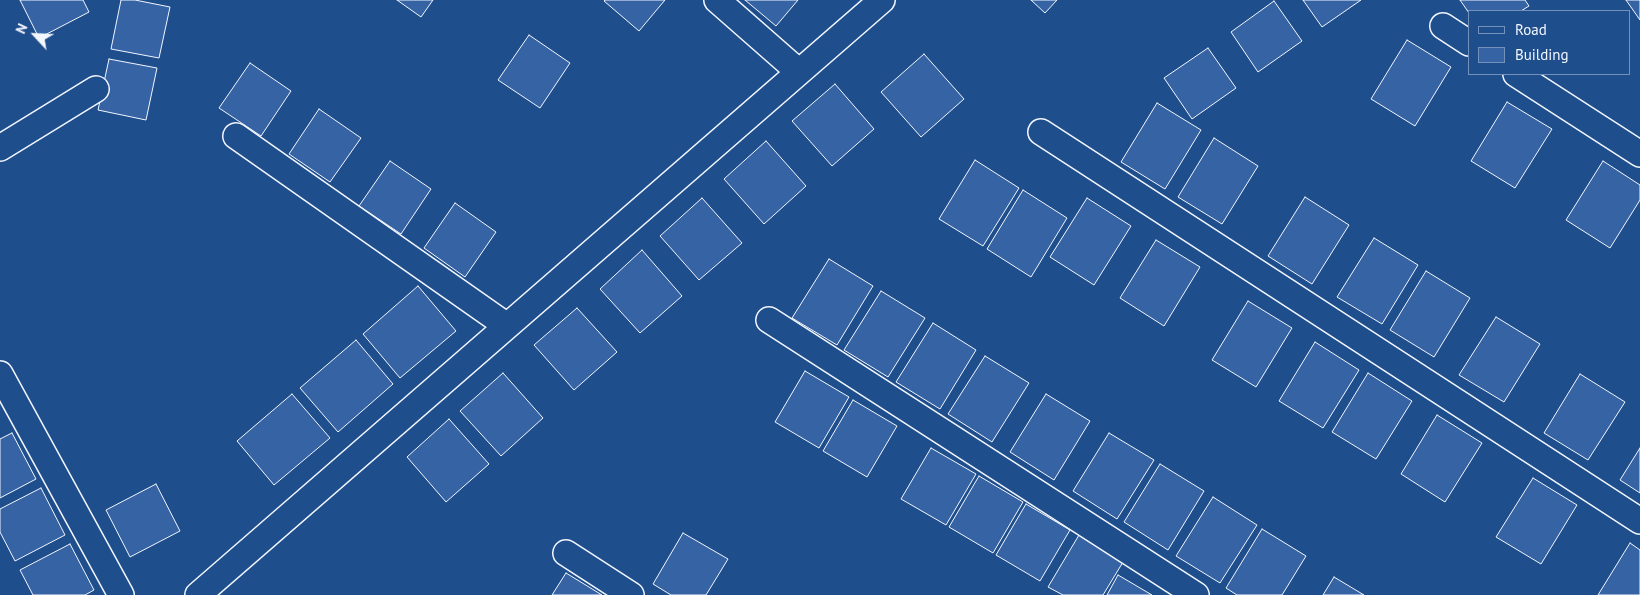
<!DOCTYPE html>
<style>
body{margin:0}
#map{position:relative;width:1640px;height:595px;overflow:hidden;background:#1f4e8c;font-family:"PT Sans",sans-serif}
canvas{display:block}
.legend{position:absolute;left:1468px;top:10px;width:162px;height:65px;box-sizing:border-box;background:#1f4e8c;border:1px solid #7391ba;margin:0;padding:6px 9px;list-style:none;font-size:15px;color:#f2f6ff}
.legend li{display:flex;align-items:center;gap:10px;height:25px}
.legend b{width:25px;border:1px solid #7391ba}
.north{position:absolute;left:10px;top:10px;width:50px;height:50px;-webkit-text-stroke:4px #1f4e8c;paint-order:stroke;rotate:295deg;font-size:14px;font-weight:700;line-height:20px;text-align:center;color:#f2f6ff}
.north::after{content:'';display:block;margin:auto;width:18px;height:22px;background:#f2f6ff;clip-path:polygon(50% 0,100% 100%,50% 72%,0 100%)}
</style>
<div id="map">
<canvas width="1640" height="595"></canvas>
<ul class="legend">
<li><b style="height:6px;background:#1f4e8c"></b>Road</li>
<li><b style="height:14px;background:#3563a3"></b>Building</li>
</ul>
<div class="north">N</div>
</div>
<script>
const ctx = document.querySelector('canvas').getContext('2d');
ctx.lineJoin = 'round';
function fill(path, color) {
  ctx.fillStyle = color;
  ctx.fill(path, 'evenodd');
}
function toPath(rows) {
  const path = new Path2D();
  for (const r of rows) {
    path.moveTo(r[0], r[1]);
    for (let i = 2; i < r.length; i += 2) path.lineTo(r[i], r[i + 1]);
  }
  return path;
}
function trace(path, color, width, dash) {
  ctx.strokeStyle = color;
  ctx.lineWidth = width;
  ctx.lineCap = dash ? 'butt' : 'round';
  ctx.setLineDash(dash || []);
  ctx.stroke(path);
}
const building = toPath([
 [20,0,83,0,89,12,39,38,20,0],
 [121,0,135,0,170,7,159,58,111,49,121,0],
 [397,0,433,0,421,17,397,0],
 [605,0,665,0,639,31,604,1,605,0],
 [745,0,798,0,776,26,745,0],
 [1031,0,1057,0,1045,13,1031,0],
 [1303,0,1361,0,1322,27,1303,0],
 [1460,0,1525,0,1529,6,1521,11,1469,11,1469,13,1460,0],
 [1626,0,1640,0,1640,20,1626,0],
 [1274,1,1302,41,1258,72,1231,32,1274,1],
 [529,35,570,63,540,108,498,80,529,35],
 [1407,40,1451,67,1415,126,1371,99,1407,40],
 [1208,48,1236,88,1192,119,1164,78,1208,48],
 [924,54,964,99,921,137,881,92,924,54],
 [109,59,157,68,146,120,98,110,109,59],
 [250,63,291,91,261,136,219,108,250,63],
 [835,84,874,129,832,166,792,121,835,84],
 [1507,102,1552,129,1515,188,1471,161,1507,102],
 [1157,103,1201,130,1165,189,1121,162,1157,103],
 [319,109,361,138,330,182,289,154,319,109],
 [1214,138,1258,166,1222,224,1178,197,1214,138],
 [766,141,806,186,764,224,724,179,766,141],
 [975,160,1019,188,983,246,939,219,975,160],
 [390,161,431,189,401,234,359,206,390,161],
 [1603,161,1640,185,1640,200,1610,248,1566,220,1603,161],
 [1023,190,1067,218,1031,277,987,249,1023,190],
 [1305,197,1349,225,1312,284,1268,256,1305,197],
 [702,198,742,243,699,280,660,236,702,198],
 [1087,198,1131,226,1094,285,1050,257,1087,198],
 [455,203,496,232,465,277,424,248,455,203],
 [1374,238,1418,265,1382,324,1337,297,1374,238],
 [1156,240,1200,267,1164,326,1120,298,1156,240],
 [642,250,682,296,640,333,600,289,642,250],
 [829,259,873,286,837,345,792,318,829,259],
 [1426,271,1470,298,1434,357,1390,330,1426,271],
 [418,286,456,331,400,378,363,334,418,286],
 [881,291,925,318,888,377,844,350,881,291],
 [1248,301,1292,328,1256,387,1212,360,1248,301],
 [577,308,617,352,574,390,534,345,577,308],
 [1496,317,1540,344,1504,402,1459,375,1496,317],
 [933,323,976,350,940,409,896,382,933,323],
 [356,340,393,384,338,432,300,388,356,340],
 [1315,342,1359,370,1323,428,1279,401,1315,342],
 [985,356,1029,383,992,442,948,414,985,356],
 [805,371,849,397,819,448,775,422,805,371],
 [503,373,543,418,501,456,460,411,503,373],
 [1368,373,1412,401,1376,459,1332,432,1368,373],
 [1580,374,1625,402,1588,460,1544,433,1580,374],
 [292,394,330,438,274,485,237,441,292,394],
 [1046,394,1090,421,1054,480,1010,452,1046,394],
 [853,400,897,426,867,477,823,451,853,400],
 [1437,415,1482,443,1445,502,1401,474,1437,415],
 [449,419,489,464,446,502,407,457,449,419],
 [12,433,36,479,0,498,0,439,12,433],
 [1109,433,1154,460,1117,519,1073,491,1109,433],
 [931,448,976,474,946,525,901,499,931,448],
 [1640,448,1640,493,1620,480,1640,448],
 [1160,464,1204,491,1168,550,1124,522,1160,464],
 [979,476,1023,502,993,553,949,527,979,476],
 [1533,478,1577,505,1541,564,1496,537,1533,478],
 [156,484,180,531,130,557,106,510,156,484],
 [41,488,65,535,15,561,0,532,0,509,41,488],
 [1213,497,1257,525,1220,583,1176,556,1213,497],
 [1026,504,1070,530,1040,581,996,555,1026,504],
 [1262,529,1306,556,1282,595,1237,595,1226,588,1262,529],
 [683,533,728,559,706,595,671,595,653,584,683,533],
 [1079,535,1123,562,1103,595,1063,595,1048,587,1079,535],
 [1630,543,1640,550,1640,595,1598,595,1630,543],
 [70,544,94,590,85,595,33,595,20,570,70,544],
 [566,573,602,595,552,595,566,573],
 [1118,575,1152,595,1107,595,1118,575],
 [1334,577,1364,595,1323,595,1334,577]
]);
fill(building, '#3563a3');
trace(building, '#f2f6ff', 1);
const minor = toPath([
 [717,0,799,72],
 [1443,26,1469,43],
 [1516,74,1640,154],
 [1041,132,1640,521],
 [236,136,507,326],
 [0,148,96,89],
 [769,320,1196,595],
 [0,374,121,595],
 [566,553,631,595],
 [198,595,882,0]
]);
trace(minor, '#f2f6ff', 28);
trace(minor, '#1f4e8c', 25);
</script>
